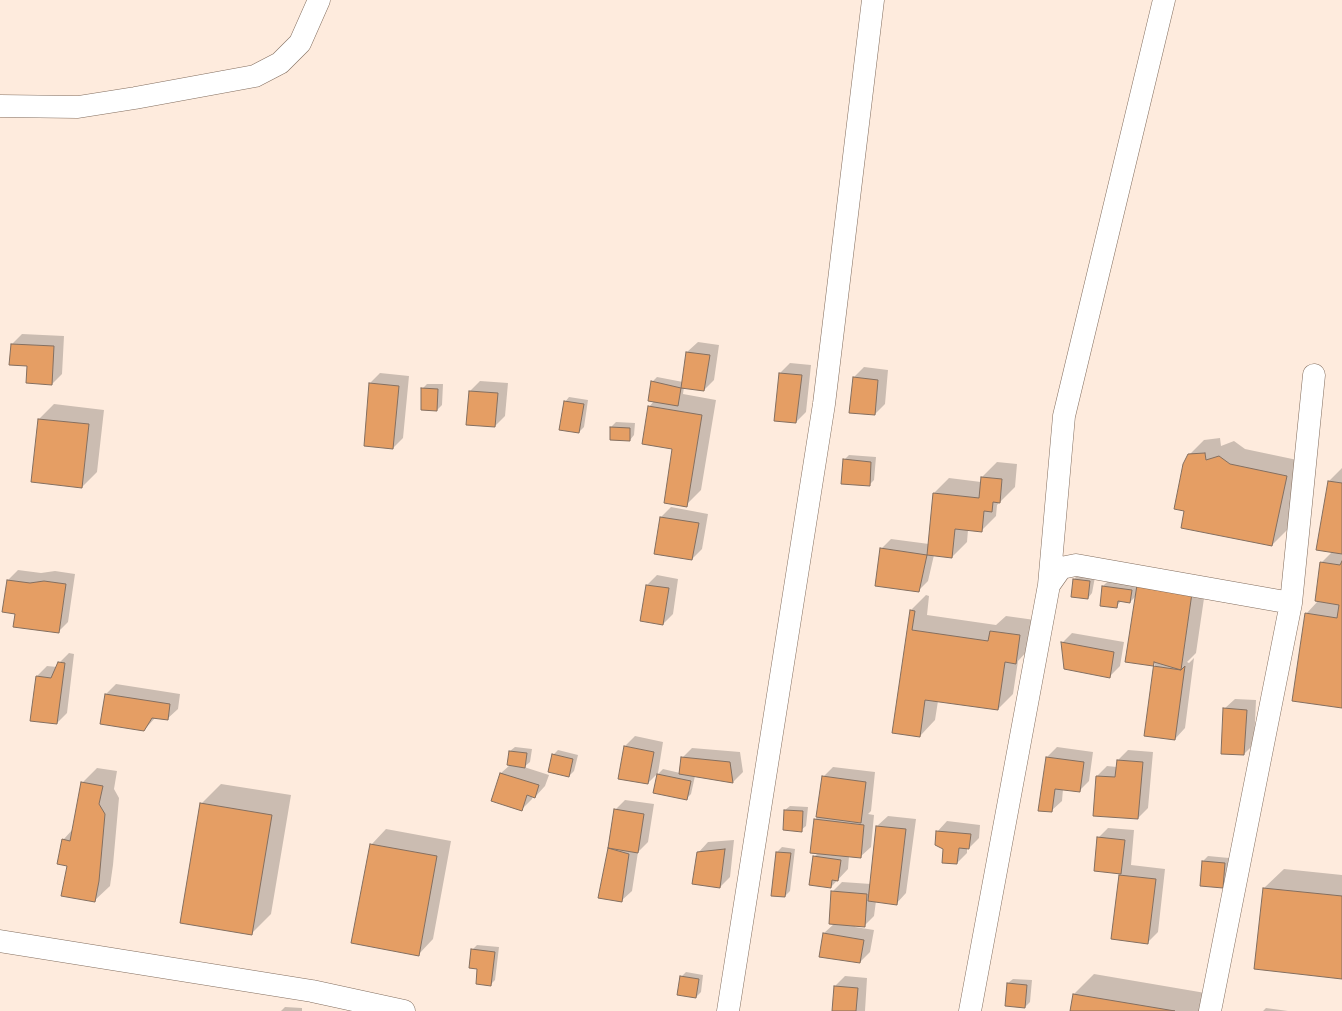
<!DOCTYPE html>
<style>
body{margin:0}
canvas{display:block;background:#feebdd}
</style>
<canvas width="1342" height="1011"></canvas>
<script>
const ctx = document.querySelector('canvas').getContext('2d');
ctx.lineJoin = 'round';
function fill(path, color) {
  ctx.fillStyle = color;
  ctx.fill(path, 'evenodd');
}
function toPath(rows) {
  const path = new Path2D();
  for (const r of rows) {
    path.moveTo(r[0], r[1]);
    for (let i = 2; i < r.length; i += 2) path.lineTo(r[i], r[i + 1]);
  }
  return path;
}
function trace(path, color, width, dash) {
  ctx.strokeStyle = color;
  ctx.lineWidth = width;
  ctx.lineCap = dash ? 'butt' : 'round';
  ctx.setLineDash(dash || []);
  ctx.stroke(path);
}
fill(toPath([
 [22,334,64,336,62,374,52,384,28,365,10,364,12,344],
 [698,342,719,345,714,380,704,390,684,387,683,394,716,400,701,490,686,505,673,448,649,407,654,401,652,382,657,377,683,382,687,352],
 [790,363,811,365,806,412,796,422,780,373],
 [864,367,888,370,885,404,875,414,853,378],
 [380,373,409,376,403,438,393,448,370,383],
 [480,381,508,383,505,416,495,426,470,391],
 [427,384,443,384,442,405,437,410,422,389],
 [569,397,588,400,584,427,579,432,565,402],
 [54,404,104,410,97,472,82,487,39,419],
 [616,422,635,423,634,435,630,440,611,427],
 [1220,438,1221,446,1234,441,1245,449,1302,461,1287,530,1272,545,1185,510,1189,455,1204,440],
 [849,455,876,457,874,480,869,485,844,460],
 [997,462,1017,464,1015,487,997,505,996,516,981,531,968,530,967,542,952,557,934,555,928,581,918,591,881,549,891,539,929,544,934,493,949,478,981,482,982,477],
 [1342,468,1342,707,1306,614,1318,601,1321,563,1332,552,1329,481],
 [671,507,708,514,702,549,692,559,655,553,661,517],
 [18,570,41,573,55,571,75,574,68,622,58,632,16,613,4,611,8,580],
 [1079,574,1095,577,1092,593,1088,598,1072,596,1074,579],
 [657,575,678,579,673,614,663,624,647,585],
 [1207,578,1196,653,1187,662,1189,663,1194,658,1185,728,1175,739,1136,596,1130,602,1121,601,1116,607,1103,586,1108,581],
 [926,595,929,596,927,615,996,625,1006,616,1035,620,1031,647,1018,661,1013,694,998,709,938,701,935,720,920,736,893,732,911,610],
 [1072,633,1124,642,1120,666,1110,676,1062,643],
 [69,653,74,654,67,713,57,723,31,720,37,676,47,666,57,667,59,663],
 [116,684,180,694,178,709,167,719,156,717,144,730,101,723,106,694],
 [1235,699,1256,700,1254,744,1244,754,1224,709],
 [635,736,663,742,658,773,648,783,624,747],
 [515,747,532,749,530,762,524,767,549,775,545,786,535,797,533,796,532,799,522,809,501,773,510,765,510,751],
 [1057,747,1093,752,1089,781,1079,791,1063,789,1062,801,1051,811,1047,757],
 [692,748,740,752,743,772,733,782,695,776,691,794,686,799,654,792,658,774,663,769,680,773,682,758],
 [558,750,578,755,574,771,569,776,553,755],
 [1128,750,1153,752,1148,808,1138,818,1097,776,1107,766,1117,767,1118,760],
 [833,767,875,772,871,811,868,814,874,815,871,847,860,857,849,856,848,869,831,887,814,857,818,853,815,820,817,817,823,777],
 [97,768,117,771,114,789,119,798,113,865,110,886,94,901,68,865,63,840,73,829,82,783],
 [221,784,291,795,271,914,251,934,201,804],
 [625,800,654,804,648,842,638,852,632,891,621,901,599,897,615,810],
 [790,806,808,807,806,826,801,830,785,810],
 [888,816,916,819,906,893,896,904,876,901,874,916,864,926,856,925,855,927,874,930,870,952,860,962,824,933,834,924,832,892,842,882,871,884,877,826],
 [947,821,980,825,979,838,969,848,967,848,967,853,957,863,937,832],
 [1108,828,1134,830,1131,865,1165,869,1158,932,1148,942,1112,939,1120,873,1098,838],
 [386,829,451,841,433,939,418,955,371,845],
 [734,840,730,877,720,887,698,853,708,842],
 [782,847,795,849,790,891,785,896,777,852],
 [1208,856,1229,858,1227,882,1222,887,1203,861],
 [1284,869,1342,875,1342,978,1264,888],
 [477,945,499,947,495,980,490,985,478,968,472,950],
 [686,972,703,975,701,992,696,997,681,977],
 [1094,974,1217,995,1214,1011,1072,1011,1074,994],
 [845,976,867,978,865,1011,833,1011,835,986],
 [1013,979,1032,980,1030,1002,1025,1007,1008,983],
 [285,1007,302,1008,302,1011,281,1011],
 [1266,1008,1288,1011,1263,1011]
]), '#0003');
const building = toPath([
 [11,344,54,346,52,385,26,383,27,366,9,365,11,344],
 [686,352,710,355,704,391,681,388,686,352],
 [779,373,802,375,796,423,774,421,779,373],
 [853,377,878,380,875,415,849,413,853,377],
 [651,381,681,388,678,406,648,401,651,381],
 [369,383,399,386,393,449,364,446,369,383],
 [421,388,438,389,437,411,421,410,421,388],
 [469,391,498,393,495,427,466,425,469,391],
 [564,401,584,404,579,433,559,430,564,401],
 [648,406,702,415,687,507,664,503,672,449,642,444,648,406],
 [38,419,89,424,82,488,31,482,38,419],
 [610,427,630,428,630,441,610,440,610,427],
 [1205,453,1206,460,1219,456,1230,464,1287,476,1272,546,1181,528,1184,511,1174,509,1183,464,1188,454,1205,453],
 [843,459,871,462,870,486,841,484,843,459],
 [981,477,1002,479,1000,503,993,502,992,512,984,511,982,532,955,529,952,558,927,555,933,493,979,498,981,477],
 [1328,481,1342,483,1342,554,1316,550,1328,481],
 [660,517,699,523,692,560,654,554,660,517],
 [880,548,927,555,919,592,875,586,880,548],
 [1342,561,1342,708,1292,701,1305,613,1337,618,1339,605,1315,601,1320,562,1340,565,1342,561],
 [1073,579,1090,581,1088,599,1071,597,1073,579],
 [7,580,30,583,44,581,66,584,59,633,13,627,15,614,2,612,7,580],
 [646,585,669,588,663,625,640,621,646,585],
 [1137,585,1192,593,1181,670,1125,662,1137,585],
 [1102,586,1132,590,1130,603,1118,601,1117,608,1100,606,1102,586],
 [910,610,915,611,912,630,988,641,990,631,1020,635,1016,664,1005,662,998,710,925,700,920,737,892,733,910,610],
 [1061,642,1114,652,1110,678,1064,669,1061,642],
 [58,662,65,663,57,724,30,721,36,676,51,678,58,662],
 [1154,662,1181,670,1185,666,1175,740,1144,736,1154,662],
 [105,694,170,704,168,720,152,718,144,731,100,724,105,694],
 [1223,708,1247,710,1244,755,1221,754,1223,708],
 [624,746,654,752,648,784,618,779,624,746],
 [509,751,527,753,525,768,507,765,509,751],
 [552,754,573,759,569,777,548,772,552,754],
 [681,757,730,762,733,783,679,774,681,757],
 [1046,757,1084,762,1080,792,1055,789,1052,812,1038,811,1046,757],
 [1117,760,1143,762,1138,819,1093,816,1096,776,1115,777,1117,760],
 [500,773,539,785,535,798,527,795,522,811,491,801,500,773],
 [657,774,691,781,687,800,653,793,657,774],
 [822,776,866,782,861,823,816,817,822,776],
 [81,782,103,786,99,804,105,814,99,881,95,902,61,896,67,866,57,864,62,839,70,841,81,782],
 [200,803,272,815,252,935,180,923,200,803],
 [614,809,644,814,638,853,608,848,614,809],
 [784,810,803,811,802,832,783,830,784,810],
 [814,819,864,825,861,858,810,853,814,819],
 [876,826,906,829,897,905,868,901,876,826],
 [936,831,971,834,969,849,959,848,957,864,942,863,943,849,935,845,936,831],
 [1097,837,1125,840,1121,874,1094,871,1097,837],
 [370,844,437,856,419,956,351,943,370,844],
 [608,848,629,854,622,902,598,898,608,848],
 [725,849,720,888,692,884,697,852,725,849],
 [776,852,791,853,785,897,771,896,776,852],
 [813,856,841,860,838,881,832,880,831,888,809,885,813,856],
 [1202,861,1225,863,1223,888,1200,886,1202,861],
 [1119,875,1156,879,1148,944,1111,939,1119,875],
 [1263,888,1342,896,1342,979,1254,969,1263,888],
 [831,891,867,894,865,927,829,924,831,891],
 [823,933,864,940,860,963,819,957,823,933],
 [471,949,495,952,491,986,476,984,477,969,469,968,471,949],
 [680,976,699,979,696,998,677,995,680,976],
 [1007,983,1027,985,1025,1008,1005,1006,1007,983],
 [834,986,858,988,856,1011,832,1011,834,986],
 [1073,994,1175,1011,1070,1011,1073,994]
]);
fill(building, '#e59e64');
trace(building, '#846f60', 1);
const street = toPath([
 [0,106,78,107,135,98,255,76,280,63,300,43,319,0],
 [1049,585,1064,416,1164,0],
 [0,941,312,991,404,1011],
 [728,1011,824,404,873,0],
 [970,1011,1049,585,1061,568,1076,565,1291,603],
 [1210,1011,1291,603,1314,375]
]);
trace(street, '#836e5f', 23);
trace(street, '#fff', 22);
</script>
